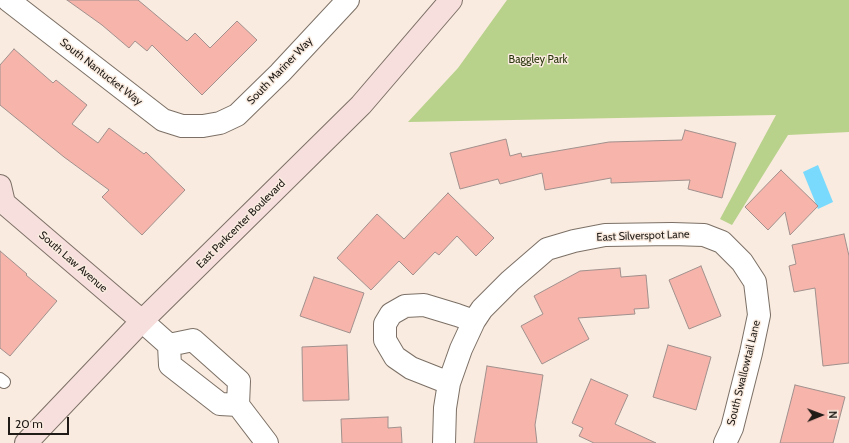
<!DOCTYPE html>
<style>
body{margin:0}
#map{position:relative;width:849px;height:443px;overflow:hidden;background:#f9ebdf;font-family:Cabin,sans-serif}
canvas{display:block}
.north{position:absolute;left:801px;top:395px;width:40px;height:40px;-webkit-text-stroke:3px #f9ebdf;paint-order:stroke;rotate:89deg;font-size:11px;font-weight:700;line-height:16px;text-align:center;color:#201b17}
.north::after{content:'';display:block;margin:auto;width:14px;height:18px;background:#201b17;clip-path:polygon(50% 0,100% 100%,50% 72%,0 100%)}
.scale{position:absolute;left:8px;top:417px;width:61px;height:18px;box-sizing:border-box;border:2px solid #201b17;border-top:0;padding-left:5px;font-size:12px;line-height:14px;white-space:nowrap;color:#201b17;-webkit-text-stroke:3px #f9ebdf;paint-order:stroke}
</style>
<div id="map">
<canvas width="849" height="443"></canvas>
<div class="north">N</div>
<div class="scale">20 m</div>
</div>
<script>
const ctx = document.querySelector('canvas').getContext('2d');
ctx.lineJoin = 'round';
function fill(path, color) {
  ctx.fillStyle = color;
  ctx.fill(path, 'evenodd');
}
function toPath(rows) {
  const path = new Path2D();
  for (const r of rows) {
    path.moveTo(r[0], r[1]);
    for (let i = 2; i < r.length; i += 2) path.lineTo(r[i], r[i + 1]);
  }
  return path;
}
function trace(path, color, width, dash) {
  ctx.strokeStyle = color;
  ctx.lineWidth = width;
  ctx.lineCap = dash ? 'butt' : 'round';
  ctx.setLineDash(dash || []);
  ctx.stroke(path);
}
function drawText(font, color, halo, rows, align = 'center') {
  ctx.font = font + ' Cabin,sans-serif';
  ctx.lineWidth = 3;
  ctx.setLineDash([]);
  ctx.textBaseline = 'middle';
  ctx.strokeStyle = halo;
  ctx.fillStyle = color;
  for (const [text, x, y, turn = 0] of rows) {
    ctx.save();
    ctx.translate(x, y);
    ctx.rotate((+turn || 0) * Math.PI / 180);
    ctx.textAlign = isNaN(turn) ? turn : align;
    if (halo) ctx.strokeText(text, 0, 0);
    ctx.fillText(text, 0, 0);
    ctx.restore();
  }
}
fill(toPath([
 [507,0,849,0,849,132,788,135,732,225,720,219,776,115,408,122,458,68]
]), '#b8d18b');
fill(toPath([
 [818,165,833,202,818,209,803,172]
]), '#79dafd');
const building = toPath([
 [67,0,138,0,187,41,195,33,210,48,237,21,257,40,202,95,152,45,147,51,135,41,129,48,102,25,67,0],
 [14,49,53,83,56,80,87,105,72,124,98,143,109,128,144,154,146,152,185,190,142,235,102,197,109,190,64,157,0,105,0,65,14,49],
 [685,130,736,143,722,198,688,189,690,180,611,183,611,178,545,190,542,173,500,184,498,179,460,189,450,153,506,139,510,156,521,153,522,157,609,142,682,140,685,130],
 [781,170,818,206,790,235,785,212,768,230,745,207,781,170],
 [448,193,494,238,476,256,457,236,439,255,435,252,413,275,399,261,371,290,337,258,377,214,404,239,448,193],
 [844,234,849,256,849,363,823,366,815,288,794,292,789,266,796,264,792,245,844,234],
 [0,251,27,274,26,275,57,301,10,356,0,348,0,251],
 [701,266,721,316,689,329,669,280,701,266],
 [620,268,621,277,646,275,649,308,634,309,635,314,578,318,589,339,542,364,521,326,543,314,534,296,580,271,620,268],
 [314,277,364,293,350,333,300,316,314,277],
 [347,345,349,400,303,401,302,347,347,345],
 [668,345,711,357,696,410,653,397,668,345],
 [487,366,543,375,535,425,537,443,474,443,487,366],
 [591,379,628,395,615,424,656,443,594,443,579,436,583,428,572,423,591,379],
 [795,385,845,397,833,443,780,443,795,385],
 [388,417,388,428,401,427,402,443,342,443,341,419,388,417]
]);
fill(building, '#f6b4ab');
trace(building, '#a1908d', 1);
const lane = toPath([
 [0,379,4,382]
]);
const street = toPath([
 [8,0,163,120,182,126,203,126,220,123,237,115,280,73,348,0],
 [142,321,169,345],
 [449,383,411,368,395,357,385,340,385,324,391,314,405,306,424,305,457,315,474,321],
 [238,405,220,404,170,365,169,345,193,340,239,381,238,405,267,443],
 [444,443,445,408,449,383,461,349,474,321,482,309,510,281,547,249,574,241,605,235,672,234,704,235,722,242,742,262,755,282,759,315,751,353,732,428,725,443]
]);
const secondary = toPath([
 [0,186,4,203,142,321],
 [26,443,142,321,361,105,451,0]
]);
trace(lane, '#7c7066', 14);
trace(street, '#7c7066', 24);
trace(secondary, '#7c7066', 24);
trace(lane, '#fff', 12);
trace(street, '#fff', 22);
trace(secondary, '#f7dfdd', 22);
drawText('11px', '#2a360d', '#f9ebdf', [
 ["Baggley Park",538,60]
]);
drawText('11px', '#201b17', '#f9ebdf', [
 ["South Mariner Way",280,71,-46],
 ["South Nantucket Way",101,72,38],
 ["East Parkcenter Boulevard",241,224,-45],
 ["East Silverspot Lane",643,236,-2],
 ["South Law Avenue",73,262,41],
 ["South Swallowtail Lane",744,373,-76]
]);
</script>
